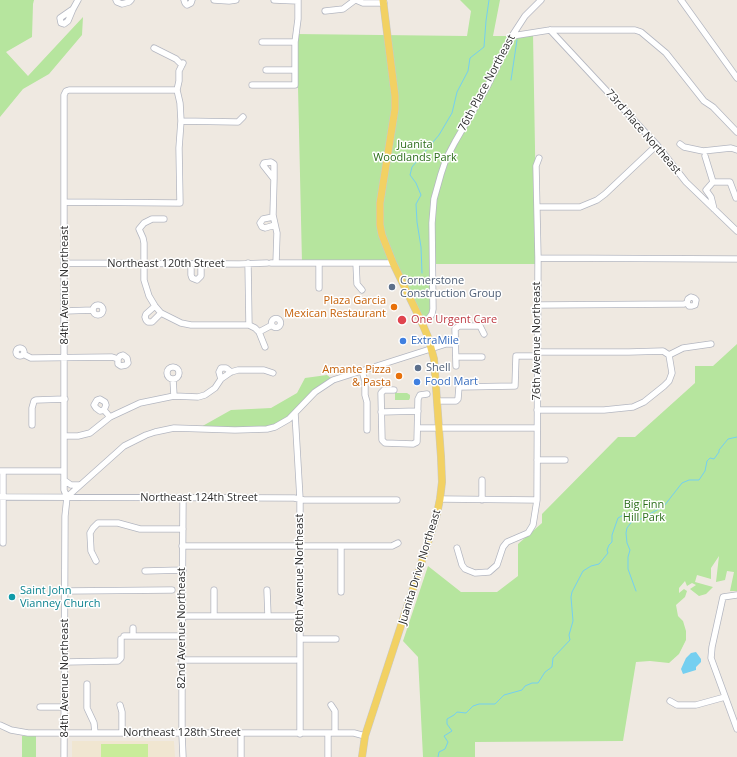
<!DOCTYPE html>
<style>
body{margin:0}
canvas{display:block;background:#efe9e1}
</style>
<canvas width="737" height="757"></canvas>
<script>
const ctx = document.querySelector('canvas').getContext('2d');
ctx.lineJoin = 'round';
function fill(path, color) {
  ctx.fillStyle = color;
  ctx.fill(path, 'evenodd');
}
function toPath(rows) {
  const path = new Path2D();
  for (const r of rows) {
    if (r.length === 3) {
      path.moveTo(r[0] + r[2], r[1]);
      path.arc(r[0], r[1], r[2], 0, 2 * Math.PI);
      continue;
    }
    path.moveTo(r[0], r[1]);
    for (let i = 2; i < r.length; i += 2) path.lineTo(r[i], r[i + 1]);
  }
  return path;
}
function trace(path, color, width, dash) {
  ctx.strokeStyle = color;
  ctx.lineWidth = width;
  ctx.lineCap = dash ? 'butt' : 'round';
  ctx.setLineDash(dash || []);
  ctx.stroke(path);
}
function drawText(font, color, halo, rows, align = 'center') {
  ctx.font = font + ' "Open Sans",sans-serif';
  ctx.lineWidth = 3;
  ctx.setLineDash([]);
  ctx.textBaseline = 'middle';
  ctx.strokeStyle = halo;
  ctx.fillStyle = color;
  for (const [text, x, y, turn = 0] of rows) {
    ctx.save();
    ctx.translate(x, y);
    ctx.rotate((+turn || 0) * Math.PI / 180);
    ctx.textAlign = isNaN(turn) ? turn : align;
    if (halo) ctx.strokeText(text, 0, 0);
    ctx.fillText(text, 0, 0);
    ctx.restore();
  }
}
fill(toPath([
 [72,741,174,741,175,757,72,757]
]), '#f0e6d1');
fill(toPath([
 [0,0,34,0,33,4,32,37,6,52,28,76,83,17,82,35,49,74,23,89,0,117],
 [460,0,500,0,493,36,512,36,533,33,537,264,433,264,433,309,422,323,393,263,302,263,298,87,295,85,295,34,467,36,471,11],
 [737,344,737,591,730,591,734,572,727,571,725,580,716,582,719,556,711,568,711,579,697,575,695,582,713,587,706,594,699,596,690,589,696,585,692,583,687,586,685,581,679,588,679,593,684,589,687,591,685,597,676,605,678,616,683,621,686,631,686,640,679,654,669,663,650,661,636,662,623,741,475,742,475,757,423,757,418,657,403,641,428,566,461,592,497,592,518,576,518,544,542,523,542,514,618,437,635,437,695,383,695,366,713,366],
 [327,375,332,379,295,413,275,427,199,428,231,410,271,408,297,393,305,378],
 [395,393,407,393,410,395,410,398,409,400,395,400],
 [22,736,36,736,36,757,22,757]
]), '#b6e59e');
fill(toPath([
 [101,744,148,744,148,757,101,757]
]), '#c9ec9a');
fill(toPath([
 [696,652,701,659,701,662,696,667,696,670,683,674,681,669,686,658,691,653]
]), '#75cff0');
trace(toPath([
 [511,80,517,40],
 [422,273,421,247,417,222,416,204,421,195,416,183,410,175,412,167,439,135,452,113,457,92,468,71,470,58,484,47,486,21,489,0],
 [636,591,628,569,628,557,630,550,627,543,626,533,627,528,633,520,637,520],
 [438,757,439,752,445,749,448,742,444,736,452,731,447,724,447,719,454,715,457,712,466,713,473,706,479,704,495,704,504,695,522,690,525,686,532,683,538,683,545,672,552,667,553,658,570,640,569,635,573,621,571,597,572,592,583,571,591,566,599,564,608,553,607,550,609,545,612,542,612,535,618,518,625,514,639,520,664,506,682,483,689,480,699,480,705,471,707,461,710,458,714,459,719,452,719,450,728,439,737,437]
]), '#75cff0', 1);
const minor = toPath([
 [116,0,117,2,122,4,129,2,131,0],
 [184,0,185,3,187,5,191,3,192,0],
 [214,0,229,1,236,0],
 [274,0,298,1],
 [356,0,363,3,384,3],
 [681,0,737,78],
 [73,9,60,18,61,23,64,24,68,21,73,9,78,0],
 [325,11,343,9,355,0],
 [550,30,657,145,686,182,737,231],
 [512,36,550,30,635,30,641,32,666,53,704,101,713,107,737,132],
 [262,42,295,42],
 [154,48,176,59,182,65],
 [266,70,295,70],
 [252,85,295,85,295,42,298,19,298,0],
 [181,121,238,122,243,117],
 [680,144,684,147,703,151,731,148,737,150],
 [705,156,713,182],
 [274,179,274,164,271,162,264,163,263,165,274,179,273,215,277,233,276,263],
 [65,202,180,203,179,148,181,121,180,103,177,90,179,81,179,71,183,63],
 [537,207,580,207,597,200,605,194,657,145],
 [714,209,711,197,706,190,713,182,730,182,736,198],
 [273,217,263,219,260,223,262,227,265,228,275,225],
 [164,219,152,219,144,223,139,229,143,238,144,243,144,280,149,296,155,306,161,313,181,323,191,325,249,325],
 [538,258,737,259],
 [65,263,239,264,267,263],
 [248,263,249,325,255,328,259,332,265,347],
 [271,263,393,263],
 [319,263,319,288],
 [356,263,357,284,362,290],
 [191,264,191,275,192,278,197,280,201,276,201,264],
 [538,305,684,304,687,303,688,299,691,297,694,298,696,300,695,305,692,306,689,306,687,303],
 [98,310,5],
 [155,306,146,314,145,317,146,320,148,322,152,322,161,313],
 [65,311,93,310],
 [276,323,4.5],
 [422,323,429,318,432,314,433,309,432,223,434,199,441,174,446,159,455,142,488,85,512,36,525,16,541,0],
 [259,332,272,325],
 [20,352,4],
 [537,352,629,352,663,351,669,355,672,373,669,381,664,386,644,402,633,407,604,410,537,410],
 [23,354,31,358,112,357,118,359,120,356,123,355,127,358,128,363,126,365,121,366,118,364,118,359],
 [669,355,683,348,711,344],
 [456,357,482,357],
 [456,366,455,329,459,326,480,326,484,334],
 [173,373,6],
 [362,371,365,381,365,395,367,402,367,430],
 [173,379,174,396],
 [221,379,219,372,221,368,226,368,231,372],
 [394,390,384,390,381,393,382,440,385,443,413,444,417,442,418,399,420,395,427,394],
 [437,401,456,401,458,399,459,387,515,386,516,356,537,356],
 [104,410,100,411,96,408,94,405,97,400,100,399,105,402,106,405,104,410,110,417],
 [381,412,418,411],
 [295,413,300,499,300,734],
 [32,425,32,408,34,401,36,400,65,399],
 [418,428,537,428],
 [65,436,78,436,90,433,110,417,140,403,174,396,198,397,205,395,215,388,221,379,231,372,238,370,264,370,273,373],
 [537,460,565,460],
 [1,471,64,471],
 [64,480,71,485,79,485],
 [0,497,294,498,304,500,397,500],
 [67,497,124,446,146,435,155,432,174,428,235,430,267,429,275,427,289,419,315,392,333,380,446,344,455,344],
 [183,498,182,660,182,734,183,757],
 [440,499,537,500],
 [482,500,482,480],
 [3,543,3,471],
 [182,546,392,546,398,543],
 [457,548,462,565,465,569,475,573,489,572,497,565,503,547,507,542,528,533,533,525,537,500,538,258,536,166,539,158],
 [96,561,91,551,90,533,93,528,98,523,118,523,140,529,183,529],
 [145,571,183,570],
 [214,590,214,616],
 [267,590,268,616],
 [65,591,172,590],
 [341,592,341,546],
 [737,595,723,597,712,647,711,658,737,729],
 [183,616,300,616],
 [133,628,133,636],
 [124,636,182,636],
 [300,639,336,639],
 [182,660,296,660],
 [65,662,118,661,121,658,121,639],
 [87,684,87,708,94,723,95,733],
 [670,701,677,705,696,705,725,697],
 [120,705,122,712,122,733],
 [331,705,335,711,335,733],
 [40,707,65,707],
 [0,725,11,730,28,733,354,733,365,736],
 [241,733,241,757],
 [328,733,328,757],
 [64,757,65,516,67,497,64,490,64,95,66,91,69,90,177,90]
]);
const major = toPath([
 [362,757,365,736,436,518,440,499,442,482,441,457,434,359,428,337,422,323,393,263,382,235,380,225,380,203,395,109,395,96,383,0]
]);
trace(minor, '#b4b7c1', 7);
trace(major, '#c9c9c9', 8);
trace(minor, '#fff', 5.5);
trace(major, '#f2d163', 7);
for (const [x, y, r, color] of [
 [392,287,4,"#5c6f8a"],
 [394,307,4,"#e8710a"],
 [402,320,5,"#e0444e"],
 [403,341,4,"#3f7fe0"],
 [418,368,4,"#5c6f8a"],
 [399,376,4,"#e8710a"],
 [417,382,4,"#3f7fe0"],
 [12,597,4,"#0f9aa8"]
]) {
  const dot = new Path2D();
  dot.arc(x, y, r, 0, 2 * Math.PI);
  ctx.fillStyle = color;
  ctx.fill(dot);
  trace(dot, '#fff', 1.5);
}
drawText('11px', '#2e2e2e', '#fff', [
 ["76th Place Northeast",487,83,-62],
 ["73rd Place Northeast",643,132,49],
 ["Northeast 120th Street",166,264],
 ["84th Avenue Northeast",65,285,-90],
 ["76th Avenue Northeast",537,341,-90],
 ["Northeast 124th Street",199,498],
 ["Juanita Drive Northeast",420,567,-73],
 ["80th Avenue Northeast",300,573,-90],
 ["82nd Avenue Northeast",182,628,-90],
 ["84th Avenue Northeast",65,678,-90],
 ["Northeast 128th Street",182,733]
]);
drawText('11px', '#2c6e1b', '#fff', [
 ["Juanita",415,145],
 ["Woodlands Park",415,158],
 ["Big Finn",644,505],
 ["Hill Park",644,518]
]);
drawText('11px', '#4e5e75', '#fff', [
 ["Cornerstone",400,281],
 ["Construction Group",400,294],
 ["Shell",426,368]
], 'left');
drawText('11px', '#c56008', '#fff', [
 ["Plaza Garcia",386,301],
 ["Mexican Restaurant",386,314],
 ["Amante Pizza",391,370],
 ["& Pasta",391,383]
], 'right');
drawText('11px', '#be3a42', '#fff', [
 ["One Urgent Care",411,320]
], 'left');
drawText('11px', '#366cbe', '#fff', [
 ["ExtraMile",411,341],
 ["Food Mart",425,382]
], 'left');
drawText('11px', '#0d838f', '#fff', [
 ["Saint John",20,591],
 ["Vianney Church",20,604]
], 'left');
</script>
